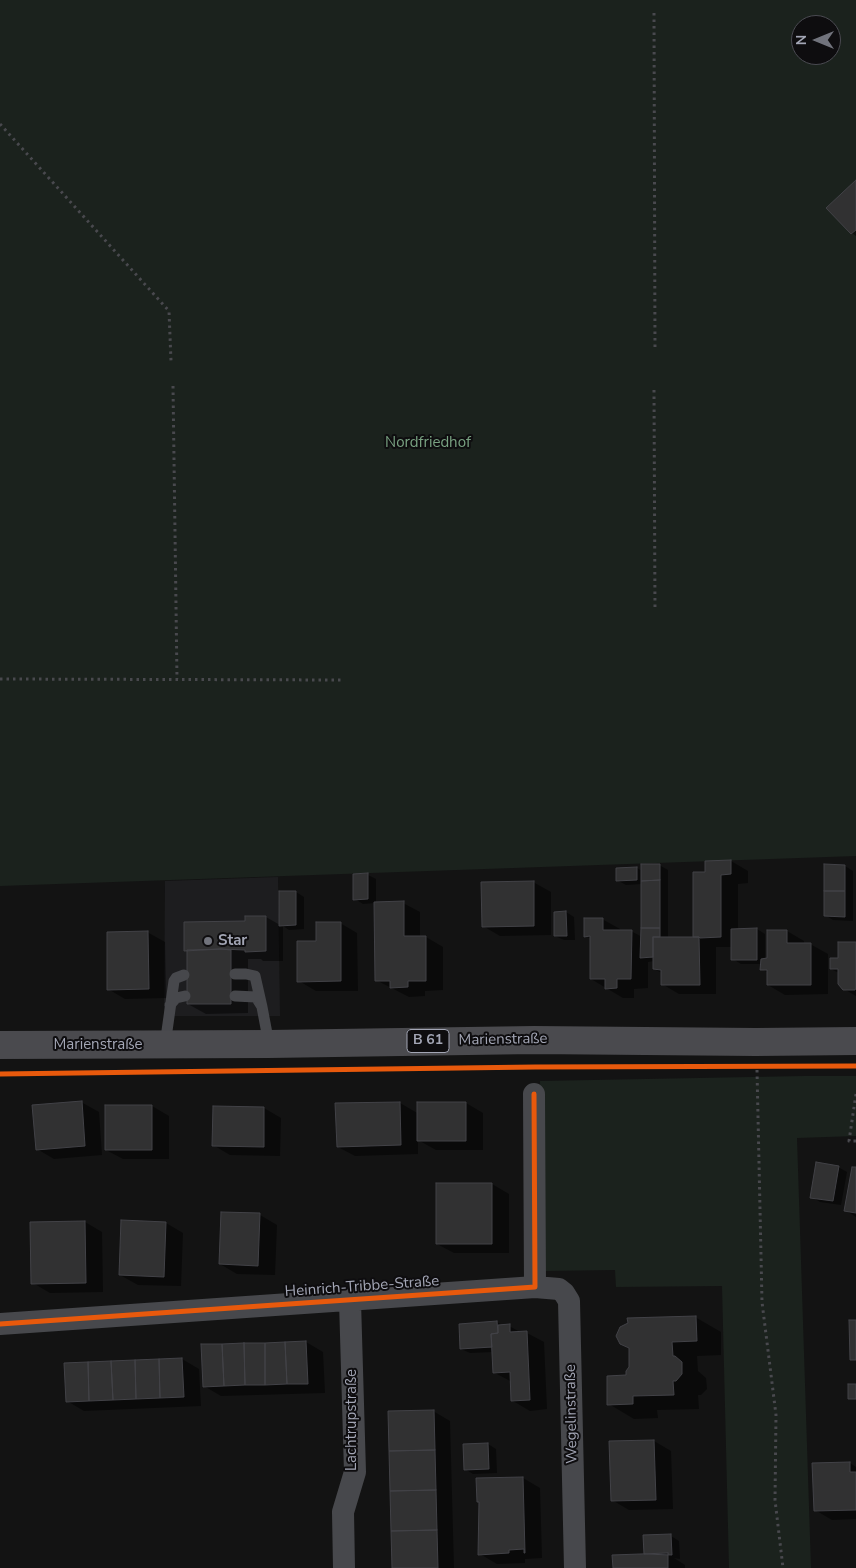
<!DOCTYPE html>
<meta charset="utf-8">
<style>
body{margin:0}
#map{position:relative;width:856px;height:1568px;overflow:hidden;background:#131313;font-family:"Nunito Sans",sans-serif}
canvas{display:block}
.north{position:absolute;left:791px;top:15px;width:50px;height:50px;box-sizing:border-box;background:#0e0d0f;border:1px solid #4a4a51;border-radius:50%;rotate:270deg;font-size:14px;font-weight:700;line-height:20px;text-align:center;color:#a3a6b5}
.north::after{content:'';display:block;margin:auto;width:18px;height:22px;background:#71737c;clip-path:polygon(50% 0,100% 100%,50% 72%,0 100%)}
</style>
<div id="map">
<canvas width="856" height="1568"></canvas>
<div class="north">N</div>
</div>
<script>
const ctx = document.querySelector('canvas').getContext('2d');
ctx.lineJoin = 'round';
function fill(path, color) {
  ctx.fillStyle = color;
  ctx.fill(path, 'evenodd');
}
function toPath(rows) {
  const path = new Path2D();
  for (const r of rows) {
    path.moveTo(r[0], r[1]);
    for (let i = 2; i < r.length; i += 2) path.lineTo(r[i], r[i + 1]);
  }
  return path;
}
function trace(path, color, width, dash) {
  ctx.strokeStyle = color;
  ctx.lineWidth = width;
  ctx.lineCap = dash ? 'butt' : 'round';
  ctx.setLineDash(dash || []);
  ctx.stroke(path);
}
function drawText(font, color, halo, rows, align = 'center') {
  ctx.font = font + ' "Nunito Sans",sans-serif';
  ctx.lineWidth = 4;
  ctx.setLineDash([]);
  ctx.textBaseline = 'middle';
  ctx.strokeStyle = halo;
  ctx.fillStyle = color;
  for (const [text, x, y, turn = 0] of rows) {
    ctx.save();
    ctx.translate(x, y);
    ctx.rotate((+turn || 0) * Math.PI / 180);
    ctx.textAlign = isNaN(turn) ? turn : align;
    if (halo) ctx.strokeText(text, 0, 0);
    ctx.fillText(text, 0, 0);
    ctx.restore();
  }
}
fill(toPath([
 [278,877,280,1016,164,1016,165,881]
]), '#1d1d1f');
fill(toPath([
 [0,0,856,0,856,856,0,886],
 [801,25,831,25,831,55,801,55],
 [804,1076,856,1076,856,1136,797,1138,811,1568,729,1568,722,1286,616,1287,615,1270,542,1271,540,1081]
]), '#1b221d');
fill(toPath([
 [856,182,856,236,852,233,828,208],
 [731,861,748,871,748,883,738,884,738,930,757,929,765,934,765,960,768,959,768,932,787,931,804,941,804,944,810,944,828,954,828,994,785,995,768,985,768,973,762,969,762,964,741,964,733,959,733,947,716,947,716,994,679,994,662,984,662,973,654,969,654,961,648,962,648,988,634,989,634,998,623,998,591,979,592,939,585,936,602,919,620,929,620,931,631,931,642,937,642,884,626,885,617,880,637,868,642,871,659,865,668,870,668,938,695,938,706,873],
 [825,866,845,866,853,871,853,921,833,920,825,915],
 [368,875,376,879,376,903,403,903,420,912,420,937,426,937,443,947,443,990,425,991,425,996,409,997,376,980,375,903,363,904,355,899],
 [533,882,551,892,551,935,500,936,483,926],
 [296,892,304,897,304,929,289,930,283,926,283,961,263,961,261,959,248,959,248,1013,206,1014,188,1004,188,951,246,922,266,917,280,925],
 [566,912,574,917,575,940,564,940,555,936],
 [340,923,357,933,358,991,316,991,299,981],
 [147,932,165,942,166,998,125,999,108,989],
 [856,943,856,996,844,989,839,973,831,969,839,959],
 [81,1102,99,1112,102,1155,54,1159,37,1149],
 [400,1103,419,1114,466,1103,483,1113,483,1150,436,1150,418,1140,418,1154,355,1156,338,1147],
 [106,1106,152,1106,169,1116,169,1159,123,1159,106,1150],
 [264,1108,281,1118,280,1156,230,1155,213,1145],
 [838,1167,847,1172,841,1205,820,1202,812,1197],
 [856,1168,856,1217,845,1210],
 [492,1184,509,1194,509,1253,454,1253,437,1244],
 [260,1215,277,1225,275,1275,237,1274,220,1264],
 [85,1222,102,1232,103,1292,50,1293,33,1283],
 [166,1223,183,1233,181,1286,138,1285,120,1275],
 [695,1317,721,1332,721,1355,697,1356,698,1371,706,1378,707,1389,701,1395,698,1395,699,1409,657,1410,658,1418,634,1419,609,1404,627,1376,631,1368,630,1349,625,1346],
 [497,1322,504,1326,509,1326,522,1333,527,1333,544,1342,547,1409,530,1411,513,1401,512,1382,495,1373,493,1352,470,1353,461,1349],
 [306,1342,323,1352,325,1393,221,1396,204,1386],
 [182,1359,199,1369,201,1406,84,1411,67,1401],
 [433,1411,450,1421,454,1568,393,1568],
 [654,1441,671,1451,673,1509,629,1510,612,1500,610,1443],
 [488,1444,496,1449,497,1473,473,1474,465,1469],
 [850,1463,856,1467,856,1519,832,1520,815,1510],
 [523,1478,540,1488,542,1558,525,1559,525,1563,497,1564,480,1554,480,1502,477,1479],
 [671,1536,679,1541,680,1559,674,1558,685,1565,685,1568,614,1568,648,1555]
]), '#0007');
const building = toPath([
 [856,180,856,230,851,234,826,208,856,180],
 [731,860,731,874,721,875,721,937,700,938,699,937,693,937,693,872,705,872,705,861,731,860],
 [641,864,660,864,660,880,641,881,641,864],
 [824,864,845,865,845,891,824,891,824,864],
 [637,867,637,880,616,881,616,868,637,867],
 [368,873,368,899,353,900,353,874,368,873],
 [660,880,660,928,641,928,641,881,660,880],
 [534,881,534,926,482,927,481,882,534,881],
 [279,891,296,891,296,925,279,926,279,891],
 [824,891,845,891,845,917,824,916,824,891],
 [404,901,404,936,426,936,426,981,408,981,408,987,390,988,390,981,375,981,374,902,404,901],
 [566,911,567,936,554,936,554,912,566,911],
 [245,916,266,916,266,951,245,952,245,950,221,949,184,951,184,922,245,921,245,916],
 [584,918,603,918,603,930,632,930,631,979,617,979,617,988,605,989,605,979,590,979,590,936,584,937,584,918],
 [316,922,341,922,341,981,297,982,297,941,316,941,316,922],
 [641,928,660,928,660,937,653,937,653,957,640,958,641,928],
 [757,928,757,960,731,960,731,929,757,928],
 [767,930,787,930,787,943,811,943,811,985,767,985,767,970,760,970,761,959,767,958,767,930],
 [148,931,149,989,107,990,107,932,148,931],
 [653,937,699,937,700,985,661,985,661,970,653,969,653,937],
 [838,942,856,942,856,988,855,990,843,990,838,984,838,969,830,969,830,958,838,958,838,942],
 [221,949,231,950,231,1004,187,1004,187,950,221,949],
 [82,1101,85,1146,36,1150,32,1105,82,1101],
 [400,1102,401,1145,337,1147,335,1103,400,1102],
 [417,1102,466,1102,466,1141,417,1141,417,1102],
 [105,1105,152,1105,152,1150,105,1150,105,1105],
 [213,1106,264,1107,264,1147,212,1146,213,1106],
 [816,1162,839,1166,833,1201,810,1198,816,1162],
 [852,1167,856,1167,856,1213,844,1211,852,1167],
 [436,1183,492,1183,492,1244,436,1244,436,1183],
 [221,1212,260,1213,258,1266,219,1264,221,1212],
 [121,1220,166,1222,164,1277,119,1275,121,1220],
 [85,1221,86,1283,31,1284,30,1222,85,1221],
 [696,1316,697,1341,672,1342,673,1356,675,1356,682,1362,682,1374,676,1381,673,1381,674,1395,633,1396,633,1404,607,1405,607,1376,626,1375,626,1371,629,1367,629,1348,620,1344,616,1336,620,1327,628,1323,627,1318,696,1316],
 [849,1320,856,1320,856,1360,850,1360,849,1320],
 [497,1321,498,1333,491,1334,492,1347,460,1349,459,1324,497,1321],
 [510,1324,510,1332,527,1331,530,1400,511,1401,510,1372,493,1373,491,1334,498,1333,498,1325,510,1324],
 [306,1341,308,1384,287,1384,285,1342,306,1341],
 [285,1342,287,1384,265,1385,265,1343,285,1342],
 [244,1343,265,1343,265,1385,245,1385,244,1343],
 [244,1343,245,1385,224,1386,222,1344,244,1343],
 [201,1344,222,1344,224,1386,203,1387,201,1344],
 [182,1358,184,1397,160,1398,159,1359,182,1358],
 [159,1359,160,1398,136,1399,135,1360,159,1359],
 [135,1360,136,1399,113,1400,111,1361,135,1360],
 [111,1361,113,1400,89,1401,88,1362,111,1361],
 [88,1362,89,1401,66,1402,64,1363,88,1362],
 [848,1384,856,1384,856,1399,848,1399,848,1384],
 [434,1410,435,1450,389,1451,388,1411,434,1410],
 [654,1440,656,1500,611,1501,609,1441,654,1440],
 [488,1443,489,1469,464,1470,463,1444,488,1443],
 [435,1450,436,1490,390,1491,389,1451,435,1450],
 [850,1462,850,1472,856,1472,856,1510,814,1511,812,1463,850,1462],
 [523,1477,525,1553,524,1553,524,1549,509,1550,509,1553,478,1555,479,1502,477,1502,476,1478,523,1477],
 [436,1490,437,1530,391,1531,390,1491,436,1490],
 [437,1530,438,1568,392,1568,391,1531,437,1530],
 [671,1534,672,1555,644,1554,643,1535,671,1534],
 [668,1553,668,1568,613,1568,612,1555,668,1553]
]);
fill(building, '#313132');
trace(building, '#424247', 1);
trace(toPath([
 [654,13,655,351],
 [0,124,169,311,171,361],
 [173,386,177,679],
 [654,390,655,610],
 [0,679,344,680],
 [757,1070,762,1302,776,1415,775,1500,783,1568],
 [856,1094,849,1141,856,1141]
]), '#49494e', 3, [2.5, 4]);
trace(toPath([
 [235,974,246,974,255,976,262,1007,269,1044],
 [235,996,256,997,261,1005],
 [170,1005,176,998,185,996],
 [165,1045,174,981,176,978,184,975]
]), '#47484c', 11);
trace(toPath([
 [535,1287,559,1289,564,1293,569,1301,575,1568],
 [0,1324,535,1287,534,1094],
 [344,1568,343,1512,355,1472,350,1301]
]), '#47484c', 22);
trace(toPath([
 [0,1045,269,1044,534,1040,756,1042,856,1041]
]), '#4a4a4e', 28);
trace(toPath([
 [0,1074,535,1067,856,1066],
 [0,1324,535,1287,534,1094]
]), '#e8590c', 5);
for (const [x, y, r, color] of [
 [208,941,5,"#71737c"]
]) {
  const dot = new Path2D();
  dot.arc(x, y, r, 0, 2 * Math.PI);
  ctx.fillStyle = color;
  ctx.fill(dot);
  trace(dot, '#0e0d0f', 2);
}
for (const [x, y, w] of [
 [428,1041,42]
]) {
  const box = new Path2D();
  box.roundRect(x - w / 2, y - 11.5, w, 23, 4);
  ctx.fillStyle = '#0e0d0f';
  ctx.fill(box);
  trace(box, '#a3a6b5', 1);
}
drawText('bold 14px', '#a3a6b5', null, [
 ["B 61",428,1041]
]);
drawText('15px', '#79a282', '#0e0d0f', [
 ["Nordfriedhof",428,443]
]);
drawText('bold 15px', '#a3a6b5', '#0e0d0f', [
 ["Star",218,941]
], 'left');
drawText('15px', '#a3a6b5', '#0e0d0f', [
 ["Marienstraße",503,1040,-1],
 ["Marienstraße",98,1045],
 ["Heinrich-Tribbe-Straße",362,1287,-4],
 ["Wegelinstraße",572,1414,-91],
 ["Lachtrupstraße",352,1420,-90]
]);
</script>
